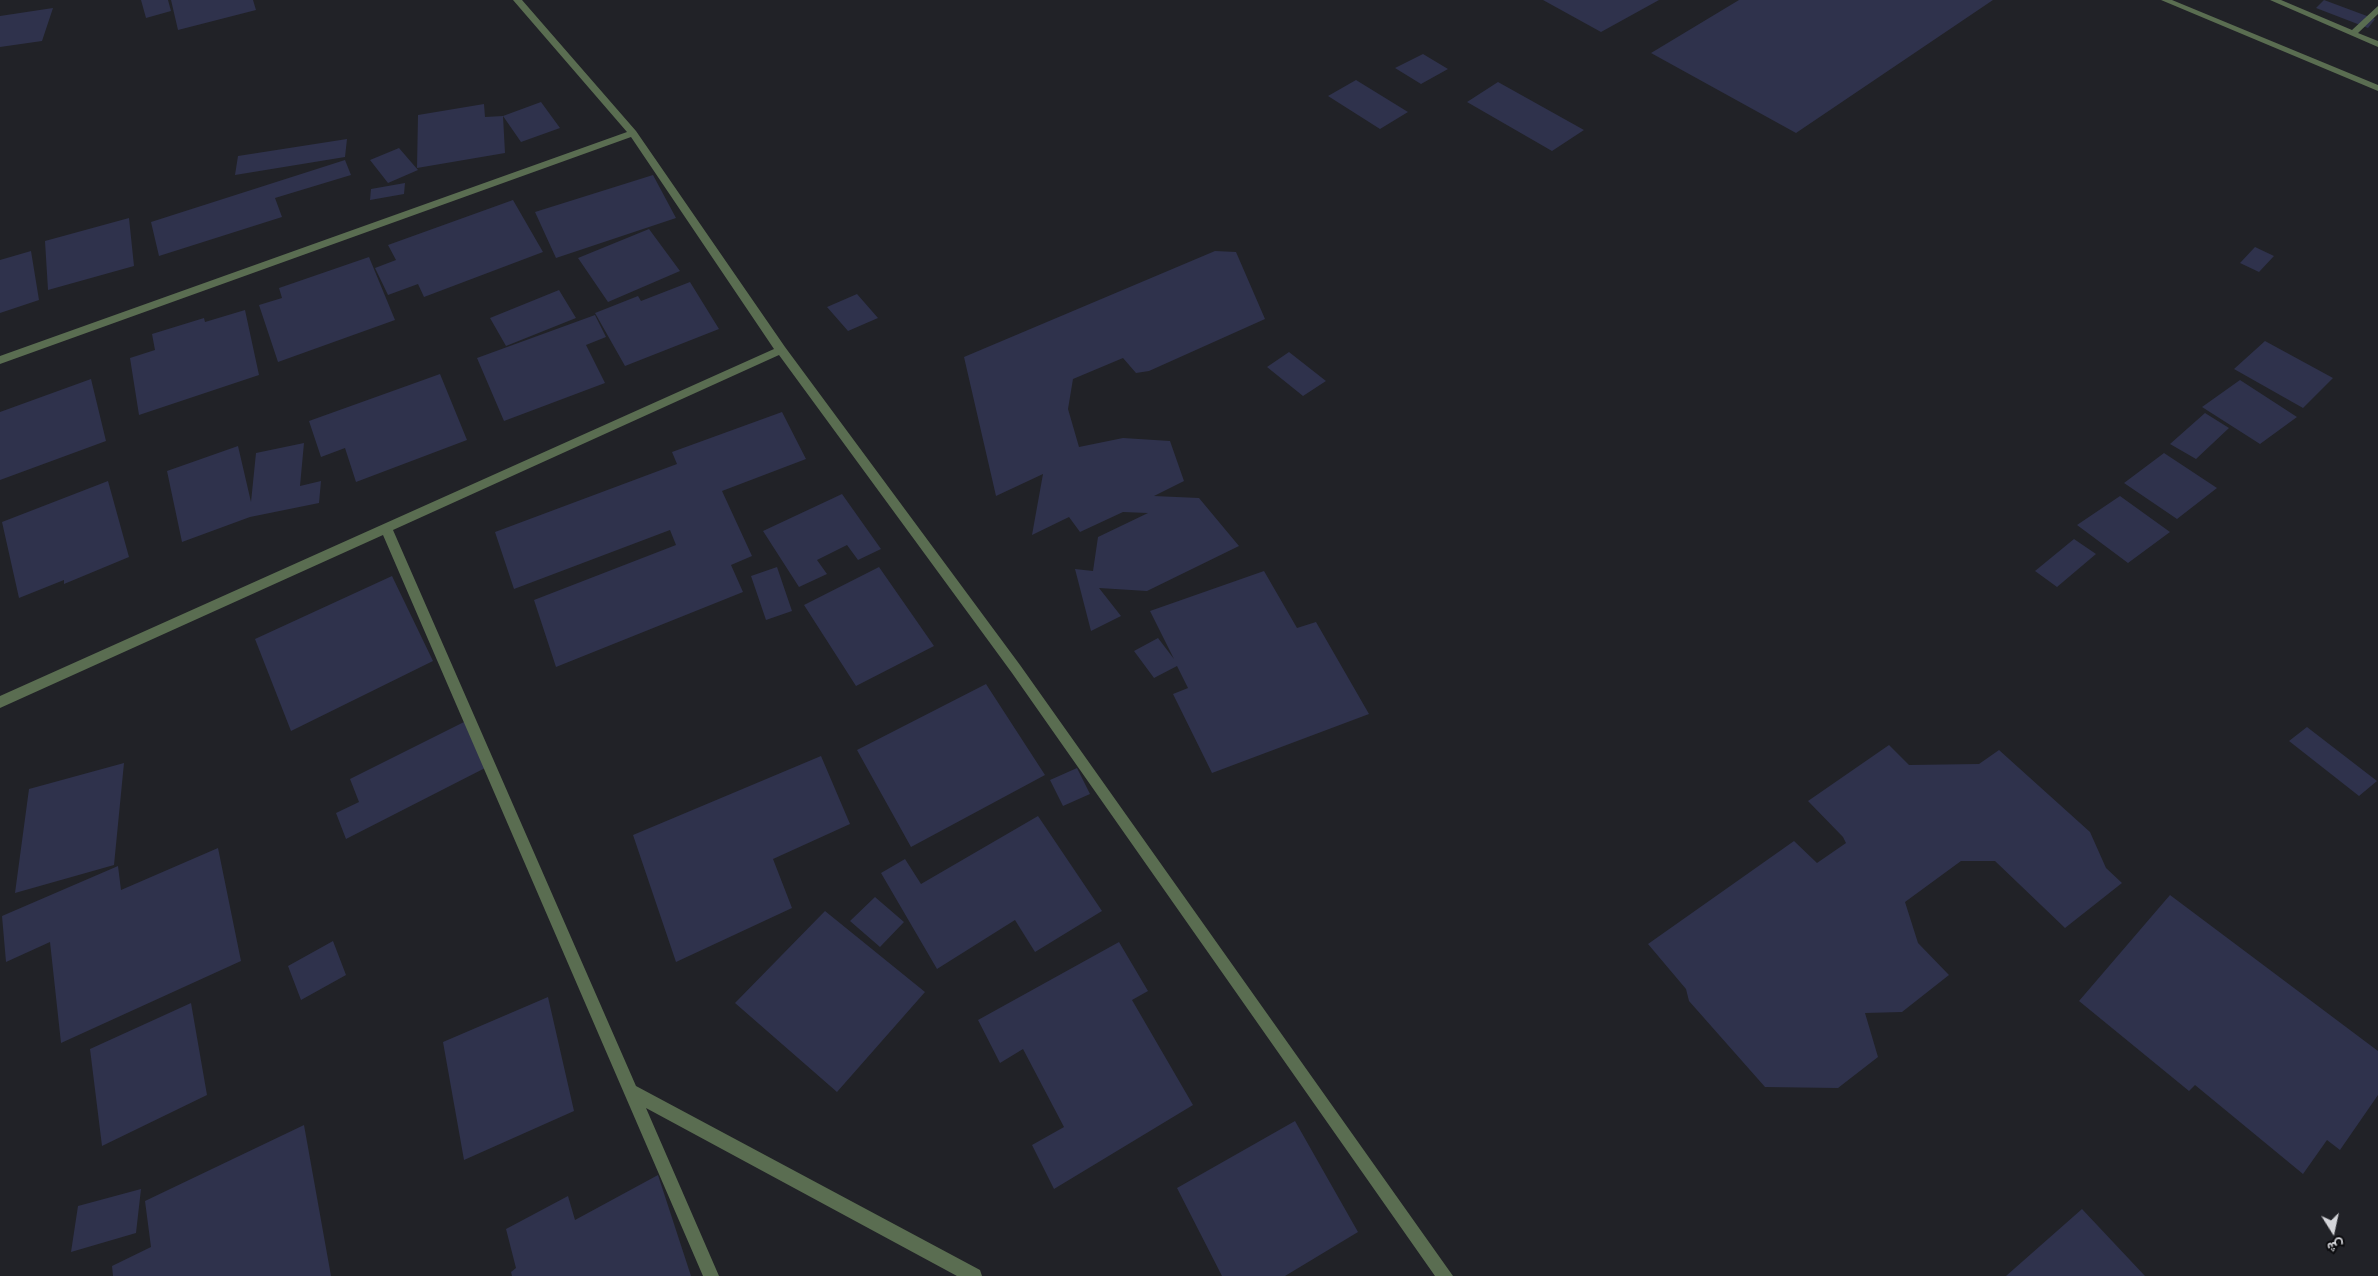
<!DOCTYPE html>
<meta charset="utf-8">
<style>
body{margin:0}
#map{position:relative;width:2378px;height:1276px;overflow:hidden;background:#212227;font-family:"Source Sans 3",Vazirmatn,sans-serif}
canvas{display:block}
.north{position:absolute;left:2308px;top:1206px;width:50px;height:50px;-webkit-text-stroke:4px #0b0b0e;paint-order:stroke;rotate:170deg;font-size:14px;font-weight:700;line-height:20px;text-align:center;color:#d5d6da}
.north::after{content:'';display:block;margin:auto;width:18px;height:22px;background:#d5d6da;clip-path:polygon(50% 0,100% 100%,50% 72%,0 100%)}
</style>
<div id="map">
<canvas width="2378" height="1276"></canvas>
<div class="north">ش</div>
</div>
<script>
const ctx = document.querySelector('canvas').getContext('2d');
ctx.lineJoin = 'round';
function fill(path, color) {
  ctx.fillStyle = color;
  ctx.fill(path, 'evenodd');
}
function toPath(rows) {
  const path = new Path2D();
  for (const r of rows) {
    path.moveTo(r[0], r[1]);
    for (let i = 2; i < r.length; i += 2) path.lineTo(r[i], r[i + 1]);
  }
  return path;
}
fill(toPath([
 [141,0,168,0,171,11,146,18],
 [171,0,253,0,256,10,178,30],
 [1543,0,1659,0,1601,32],
 [1739,0,1993,0,1796,133,1651,53],
 [2324,0,2375,19,2368,28,2316,8],
 [53,8,42,41,0,47,0,16],
 [1423,54,1448,69,1421,84,1395,68],
 [1356,80,1408,112,1380,129,1328,96],
 [1498,82,1584,130,1552,151,1467,102],
 [541,102,560,128,521,142,503,116,505,153,417,168,418,115,484,104,485,117,503,116],
 [347,139,345,157,235,175,238,156],
 [399,148,418,170,388,183,370,160],
 [345,160,351,175,275,198,282,217,159,256,151,222],
 [653,175,676,218,556,258,535,212],
 [405,183,404,194,370,200,371,189],
 [513,200,543,252,424,297,418,284,388,295,375,268,396,260,388,245],
 [129,218,134,266,48,290,45,241],
 [649,229,680,271,608,302,578,258],
 [2255,247,2274,256,2259,272,2240,263],
 [31,251,39,300,0,313,0,260],
 [1215,251,1236,252,1265,319,1149,371,1136,373,1123,358,1073,379,1068,409,1079,447,1123,438,1170,441,1184,481,1154,496,1199,498,1239,546,1147,591,1099,588,1121,616,1091,631,1075,569,1093,571,1098,537,1148,513,1123,512,1080,532,1069,517,1032,535,1043,474,996,496,964,357],
 [369,257,395,320,278,362,259,305,282,298,279,288],
 [690,282,719,329,625,366,595,313,638,296,641,301],
 [559,290,576,318,506,346,490,318],
 [857,294,878,318,848,331,827,307],
 [245,310,259,375,139,415,130,358,155,350,152,334,204,318,205,322],
 [595,315,606,337,586,345,605,383,504,421,477,358],
 [2265,341,2333,378,2303,408,2234,369],
 [1289,352,1326,381,1303,396,1267,367],
 [440,374,467,440,356,482,345,448,321,457,309,421],
 [91,379,106,441,0,480,0,412],
 [2240,380,2297,417,2260,444,2202,407],
 [782,412,806,459,722,491,752,556,731,565,743,592,556,667,534,600,676,545,670,530,514,589,495,532,677,464,672,452],
 [2205,413,2229,428,2196,459,2170,444],
 [304,443,300,486,321,481,319,503,250,517,182,542,167,471,238,446,251,502,256,453],
 [2164,453,2217,488,2177,519,2124,483],
 [108,481,129,557,64,584,64,580,19,598,2,522],
 [842,494,881,549,858,560,847,545,817,560,827,574,799,587,763,531],
 [2120,496,2170,532,2128,563,2077,525],
 [2074,539,2096,554,2057,587,2035,571],
 [777,567,792,611,766,620,751,576],
 [879,567,934,646,856,686,804,605],
 [1264,571,1297,628,1316,622,1369,714,1212,773,1173,694,1188,688,1177,666,1154,678,1134,651,1158,638,1174,659,1150,611],
 [392,576,433,661,291,731,255,639],
 [986,684,1045,775,911,847,857,750],
 [466,721,487,767,346,839,336,813,359,802,350,779],
 [2307,727,2377,781,2359,796,2289,741],
 [1889,745,1909,765,1979,764,1999,750,2090,832,2106,868,2122,883,2065,928,1995,861,1961,861,1905,902,1918,943,1949,975,1902,1012,1865,1013,1878,1057,1838,1088,1765,1087,1689,1001,1686,989,1648,944,1794,841,1817,863,1846,843,1843,837,1808,801],
 [821,756,850,824,773,859,792,908,676,962,633,835],
 [124,763,114,865,15,893,29,789],
 [1077,768,1090,794,1063,806,1050,780],
 [1038,816,1102,911,1035,952,1015,920,937,969,881,873,905,859,921,884],
 [218,848,241,961,61,1043,50,942,6,962,2,916,118,866,121,890],
 [2170,895,2378,1051,2378,1095,2340,1150,2327,1140,2303,1174,2195,1085,2189,1091,2079,1001],
 [875,897,904,922,880,947,850,921],
 [825,911,925,992,837,1092,735,1003],
 [333,941,346,975,301,1000,288,966],
 [1119,942,1148,991,1132,1000,1193,1105,1054,1189,1032,1145,1064,1127,1023,1049,1000,1063,978,1020],
 [548,997,574,1111,464,1160,443,1042],
 [191,1003,207,1095,102,1146,90,1049],
 [1295,1121,1358,1232,1285,1276,1222,1276,1177,1188],
 [304,1125,331,1276,113,1276,112,1266,151,1247,145,1201],
 [658,1175,691,1276,512,1276,511,1272,516,1268,506,1229,568,1196,575,1220],
 [141,1189,136,1233,71,1252,78,1206],
 [2082,1209,2145,1276,2006,1276]
]), '#2f324c');
fill(toPath([
 [513,0,522,0,636,131,785,347,1020,665,1453,1276,1435,1276,1012,673,779,355,393,530,636,1086,980,1270,982,1276,957,1276,646,1108,719,1276,703,1276,383,535,0,708,0,696,774,349,631,137,0,364,0,356,627,132,513,0],
 [2161,0,2172,0,2378,85,2378,91,2161,0],
 [2270,0,2281,0,2352,30,2378,6,2378,14,2358,33,2378,41,2378,47,2270,0]
]), '#5a6d51');
</script>
